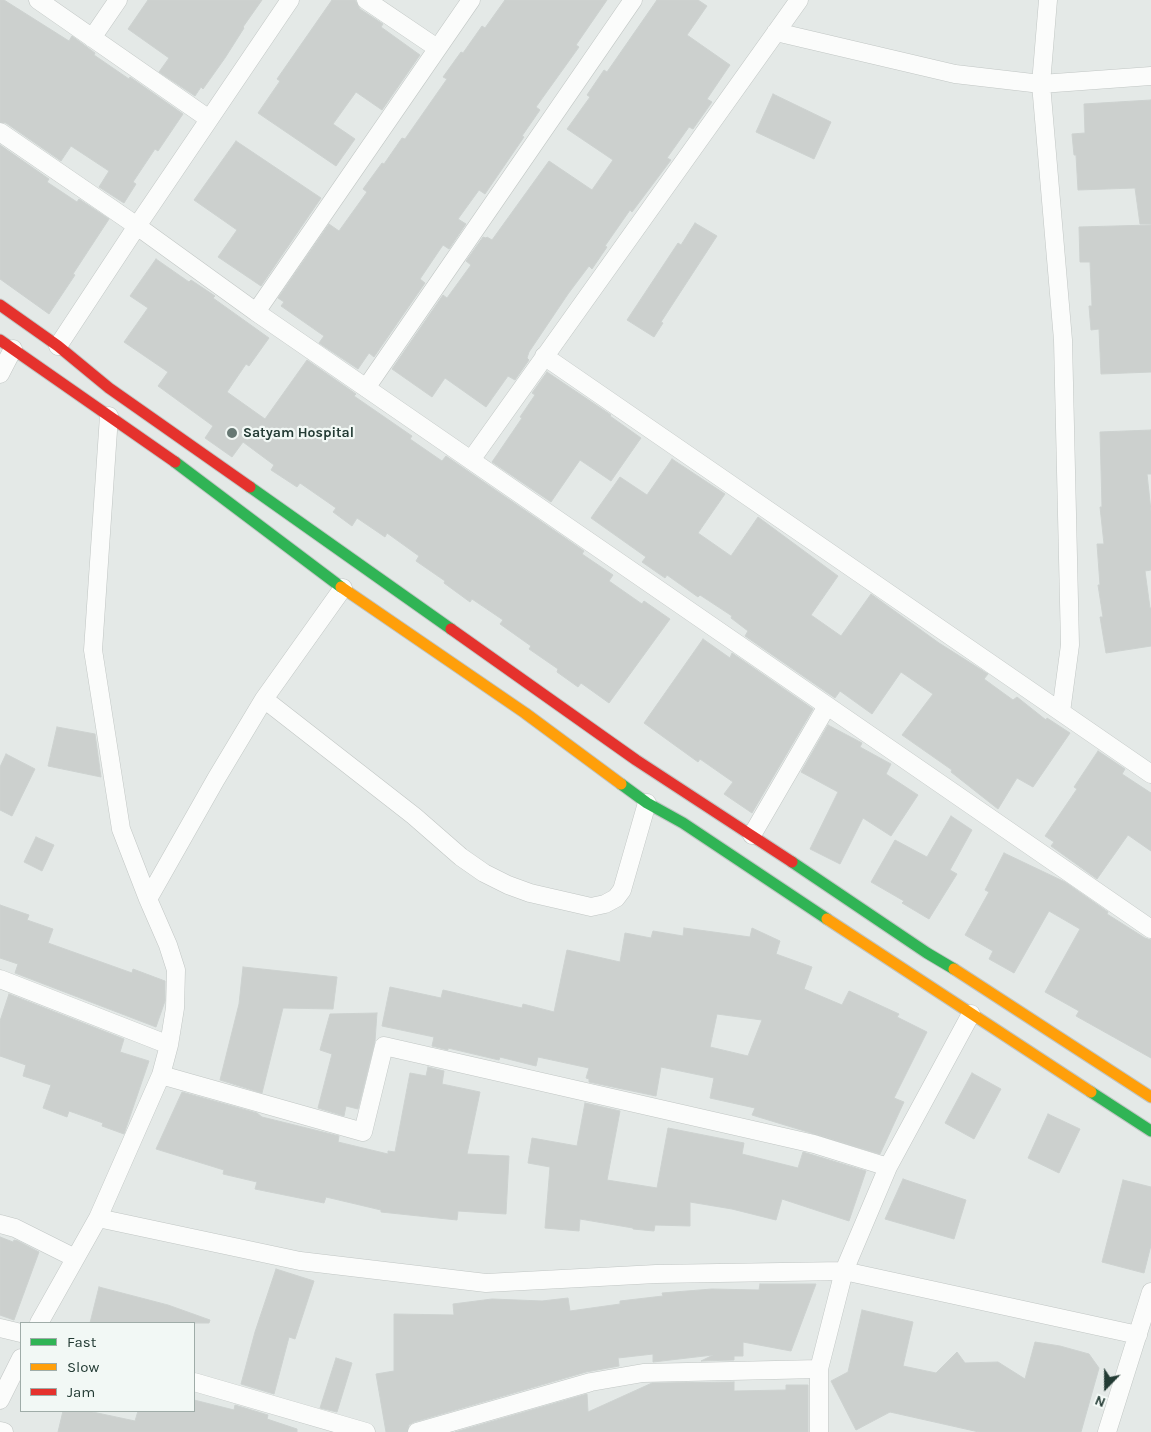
<!DOCTYPE html>
<style>
body{margin:0}
#map{position:relative;width:1151px;height:1432px;overflow:hidden;background:#e4e9e7;font-family:Karla,sans-serif}
canvas{display:block}
.legend{position:absolute;left:20px;top:1322px;width:175px;height:90px;box-sizing:border-box;background:#f2f8f5;border:1px solid #9faca8;margin:0;padding:6px 9px;list-style:none;font-size:15px;color:#233b34}
.legend li{display:flex;align-items:center;gap:10px;height:25px}
.legend b{width:25px;border:1px solid #9faca8}
.north{position:absolute;left:1081px;top:1362px;width:50px;height:50px;-webkit-text-stroke:4px #f2f8f5;paint-order:stroke;rotate:202deg;font-size:14px;font-weight:700;line-height:20px;text-align:center;color:#233b34}
.north::after{content:'';display:block;margin:auto;width:18px;height:22px;background:#233b34;clip-path:polygon(50% 0,100% 100%,50% 72%,0 100%)}
</style>
<div id="map">
<canvas width="1151" height="1432"></canvas>
<ul class="legend">
<li><b style="height:6px;background:#30b455"></b>Fast</li>
<li><b style="height:6px;background:#ff9f0a"></b>Slow</li>
<li><b style="height:6px;background:#e5322d"></b>Jam</li>
</ul>
<div class="north">N</div>
</div>
<script>
const ctx = document.querySelector('canvas').getContext('2d');
ctx.lineJoin = 'round';
function fill(path, color) {
  ctx.fillStyle = color;
  ctx.fill(path, 'evenodd');
}
function toPath(rows) {
  const path = new Path2D();
  for (const r of rows) {
    path.moveTo(r[0], r[1]);
    for (let i = 2; i < r.length; i += 2) path.lineTo(r[i], r[i + 1]);
  }
  return path;
}
function trace(path, color, width, dash) {
  ctx.strokeStyle = color;
  ctx.lineWidth = width;
  ctx.lineCap = dash ? 'butt' : 'round';
  ctx.setLineDash(dash || []);
  ctx.stroke(path);
}
function drawText(font, color, halo, rows, align = 'center') {
  ctx.font = font + ' Karla,sans-serif';
  ctx.lineWidth = 4.5;
  ctx.setLineDash([]);
  ctx.textBaseline = 'middle';
  ctx.strokeStyle = halo;
  ctx.fillStyle = color;
  for (const [text, x, y, turn = 0] of rows) {
    ctx.save();
    ctx.translate(x, y);
    ctx.rotate((+turn || 0) * Math.PI / 180);
    ctx.textAlign = isNaN(turn) ? turn : align;
    if (halo) ctx.strokeText(text, 0, 0);
    ctx.fillText(text, 0, 0);
    ctx.restore();
  }
}
const building = toPath([
 [0,0,4,0,69,41,72,36,95,53,94,55,129,79,130,77,183,114,158,151,155,149,133,182,136,184,124,203,99,187,109,171,71,146,61,161,6,123,0,122,0,0],
 [148,0,262,0,243,27,244,28,225,58,203,89,201,87,195,96,159,72,169,58,128,29,148,0],
 [332,0,355,0,360,9,383,24,381,27,420,55,382,110,356,92,333,124,355,139,336,166,258,113,280,81,277,79,332,0],
 [505,0,607,0,576,45,579,47,536,107,540,110,522,136,524,137,485,194,479,190,458,219,466,224,449,249,443,245,420,279,425,283,374,357,369,353,358,369,319,343,324,336,281,306,284,302,278,298,329,224,339,231,367,192,363,189,382,163,384,164,402,138,405,139,447,79,443,77,461,52,463,53,482,26,485,28,505,0],
 [657,0,698,0,707,6,687,35,730,65,707,99,712,102,693,129,689,127,667,158,671,160,632,212,630,210,605,246,607,247,592,269,589,266,568,294,529,352,527,358,529,360,515,380,508,376,486,407,445,378,432,397,392,369,443,295,447,298,471,265,466,261,483,237,486,238,487,237,492,240,549,161,592,190,613,160,567,129,590,97,587,95,604,70,607,72,657,0],
 [773,94,831,122,814,159,756,132,773,94],
 [1151,100,1151,224,1140,224,1135,188,1078,190,1076,155,1074,155,1072,134,1085,133,1084,104,1151,100],
 [236,141,321,198,261,286,218,257,237,230,194,200,236,141],
 [0,145,49,179,47,182,77,202,79,199,109,219,73,274,75,275,49,314,0,279,0,145],
 [695,223,717,236,661,322,663,323,654,337,627,320,678,243,681,245,695,223],
 [1151,225,1151,372,1101,374,1099,329,1091,330,1089,306,1092,306,1090,262,1080,262,1079,227,1151,225],
 [156,259,189,282,191,280,215,296,213,298,269,338,249,366,246,364,227,392,265,419,307,360,356,394,354,396,412,436,410,439,442,461,446,456,584,551,582,554,613,575,609,581,642,604,644,601,670,619,609,703,581,683,578,687,557,672,558,669,529,649,531,646,500,624,503,620,472,599,470,602,444,583,445,581,416,561,419,556,387,533,385,537,357,518,352,526,333,512,336,508,300,483,297,487,271,470,274,465,243,442,232,457,205,438,213,426,158,386,168,372,124,342,148,308,130,296,156,259],
 [547,372,611,415,610,416,641,438,611,481,580,460,551,502,492,462,522,418,520,417,535,395,532,393,547,372],
 [1151,430,1151,474,1147,474,1151,511,1151,570,1145,571,1150,608,1151,608,1151,646,1106,653,1100,617,1103,617,1098,585,1100,585,1097,544,1104,544,1100,507,1102,507,1100,432,1151,430],
 [672,459,725,494,698,533,731,556,758,517,838,576,811,615,841,636,871,594,939,643,988,674,984,679,1013,700,1017,697,1046,720,1047,718,1070,733,1033,787,1017,778,998,809,951,772,952,770,902,735,933,694,901,672,872,714,840,691,835,698,745,636,748,631,731,618,732,616,700,595,698,597,667,575,665,578,642,562,646,557,591,518,620,477,647,495,672,459],
 [703,639,730,658,732,653,813,709,752,813,724,794,733,782,700,759,698,762,644,723,703,639],
 [828,725,862,743,860,747,891,764,886,774,918,795,891,836,863,818,840,864,810,849,838,792,801,772,828,725],
 [57,727,95,734,101,777,48,766,57,727],
 [1098,751,1125,769,1122,774,1151,793,1151,851,1128,835,1097,879,1051,846,1054,842,1045,836,1077,789,1074,787,1098,751],
 [6,754,35,769,12,816,0,810,0,767,6,754],
 [951,816,972,830,950,870,957,874,929,919,902,903,904,901,871,882,895,840,927,857,951,816],
 [36,837,54,845,42,871,24,862,36,837],
 [1004,853,1065,882,1108,912,1107,914,1145,938,1151,940,1151,1058,1076,1016,1079,1011,1045,992,1080,929,1049,911,1014,973,989,959,993,951,965,935,989,892,985,890,1004,853],
 [0,905,29,915,27,920,53,929,48,943,132,973,133,969,165,981,165,1001,156,1027,15,973,18,964,0,958,0,905],
 [684,928,750,937,752,928,780,941,776,954,812,967,804,989,842,1005,849,991,899,1014,897,1017,927,1032,894,1098,904,1102,880,1154,752,1115,755,1108,710,1098,714,1078,661,1067,656,1096,589,1082,589,1079,586,1078,589,1068,538,1057,536,1066,500,1057,499,1060,448,1048,448,1050,432,1046,434,1037,382,1026,390,987,441,998,443,990,522,1008,523,1004,554,1012,567,950,620,962,625,933,651,938,653,931,683,936,684,928],
 [717,1014,762,1020,748,1056,710,1047,717,1014],
 [243,967,337,977,333,1009,283,1008,262,1093,220,1080,239,1004,243,967],
 [9,994,124,1039,120,1052,149,1061,124,1134,102,1126,103,1123,69,1111,67,1117,43,1108,51,1085,23,1076,26,1065,0,1056,0,1021,9,994],
 [377,1013,375,1041,358,1109,346,1106,344,1116,318,1108,332,1054,320,1050,330,1014,377,1013],
 [428,1067,444,1071,442,1084,480,1092,467,1154,509,1156,506,1214,458,1211,457,1220,381,1212,381,1210,326,1197,324,1203,255,1189,257,1182,223,1174,224,1170,156,1149,182,1092,257,1113,262,1117,339,1136,338,1142,388,1154,388,1151,395,1152,410,1073,426,1076,428,1067],
 [972,1073,1001,1089,974,1139,945,1123,972,1073],
 [585,1103,620,1111,607,1180,657,1188,668,1128,744,1143,742,1154,798,1168,803,1152,866,1171,849,1221,782,1199,776,1220,732,1209,690,1202,690,1226,655,1225,654,1231,633,1229,633,1228,580,1219,579,1231,545,1228,550,1167,528,1163,532,1138,577,1146,585,1103],
 [1048,1114,1080,1129,1059,1173,1028,1158,1048,1114],
 [903,1179,966,1200,954,1239,885,1219,903,1179],
 [1123,1180,1151,1187,1151,1245,1144,1273,1102,1262,1123,1180],
 [0,1237,13,1242,14,1240,18,1241,39,1252,14,1320,0,1315,0,1237],
 [276,1269,314,1281,295,1339,289,1337,274,1394,241,1384,255,1332,276,1269],
 [760,1284,816,1284,791,1351,743,1342,743,1356,734,1356,734,1360,701,1361,713,1355,653,1362,653,1354,618,1358,619,1366,586,1372,414,1422,409,1425,407,1432,386,1432,376,1374,394,1371,394,1314,454,1315,453,1304,492,1299,542,1301,568,1298,570,1311,620,1304,620,1301,663,1296,662,1293,712,1289,759,1290,760,1284],
 [99,1287,168,1305,210,1320,209,1323,90,1323,99,1287],
 [862,1310,913,1322,903,1366,936,1373,957,1352,965,1363,998,1362,1025,1379,1035,1342,1060,1346,1089,1354,1099,1368,1081,1432,979,1432,890,1412,856,1430,831,1381,848,1372,862,1310],
 [336,1358,352,1363,337,1412,320,1408,336,1358],
 [734,1382,734,1391,786,1390,786,1385,808,1385,808,1432,455,1432,587,1394,588,1412,652,1383,734,1382],
 [194,1400,234,1410,235,1405,268,1415,267,1419,297,1429,297,1432,58,1432,63,1411,88,1411,135,1421,138,1411,194,1411,194,1400]
]);
fill(building, '#ccd0ce');
trace(building, '#cdd2d0', 1);
const street = toPath([
 [38,0,209,119],
 [366,0,437,48],
 [1048,0,1041,84,1151,76],
 [776,32,955,74,1041,84,1063,340,1070,645,1061,712],
 [92,38,118,0],
 [0,132,137,226,256,312,1151,929],
 [256,312,471,0],
 [58,346,137,226,290,0],
 [544,356,1151,774],
 [0,374,13,349],
 [366,388,633,0],
 [109,416,93,650,121,829,148,899,168,945,176,970,175,1008,169,1045,161,1075,363,1132,384,1046,814,1144,888,1167,971,1014],
 [471,460,799,0],
 [264,699,414,816,461,857,484,873,508,885,530,893,591,907,605,904,616,898,622,890,647,803],
 [752,835,827,706],
 [148,899,216,779,264,699,343,588],
 [0,979,169,1045],
 [98,1218,161,1075],
 [0,1224,15,1228,75,1258],
 [39,1323,98,1218,300,1261,486,1283,656,1274,844,1271,888,1167],
 [0,1328,21,1333],
 [194,1382,366,1432],
 [0,1400,21,1358],
 [0,1431,4,1432],
 [417,1432,591,1382,643,1373,819,1369],
 [819,1432,819,1369,844,1271,1138,1335],
 [1107,1432,1151,1292]
]);
const fast = toPath([
 [175,462,341,587],
 [250,487,451,629],
 [621,784,647,803,683,823,827,919],
 [792,862,927,953,954,969],
 [1091,1092,1151,1131]
]);
const slow = toPath([
 [341,587,525,713,621,784],
 [827,919,1091,1092],
 [954,969,1151,1097]
]);
const jam = toPath([
 [0,305,58,346,109,388,250,487],
 [0,340,175,462],
 [451,629,636,760,792,862]
]);
trace(street, '#c1c6c4', 19);
trace(fast, '#c0c6c4', 13);
trace(slow, '#c0c6c4', 13);
trace(jam, '#c0c6c4', 13);
trace(street, '#fbfcfb', 18);
trace(fast, '#30b455', 11);
trace(slow, '#ff9f0a', 11);
trace(jam, '#e5322d', 11);
for (const [x, y, r, color] of [
 [232,433,6,"#677873"]
]) {
  const dot = new Path2D();
  dot.arc(x, y, r, 0, 2 * Math.PI);
  ctx.fillStyle = color;
  ctx.fill(dot);
  trace(dot, '#f2f8f5', 2);
}
drawText('bold 14px', '#233b34', '#f2f8f5', [
 ["Satyam Hospital",243,433]
], 'left');
</script>
